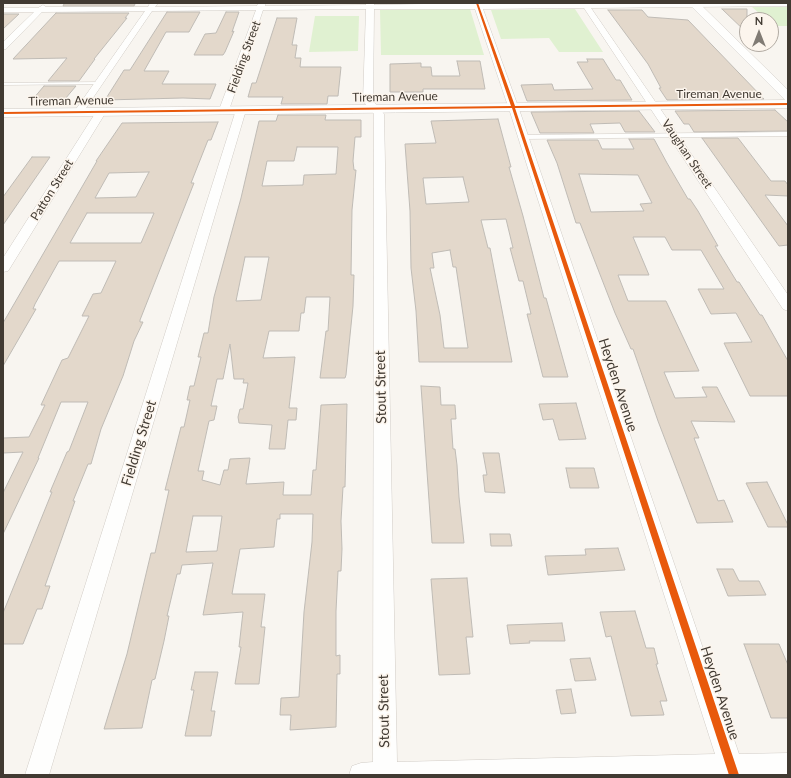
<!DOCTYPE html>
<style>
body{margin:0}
#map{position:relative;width:791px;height:778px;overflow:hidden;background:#f8f5f0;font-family:Lato,sans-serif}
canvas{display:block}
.frame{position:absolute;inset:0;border:4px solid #413a32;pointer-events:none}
.north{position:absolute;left:739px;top:12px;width:40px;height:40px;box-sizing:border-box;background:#fcf5ed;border:1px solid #b1aaa2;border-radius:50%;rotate:0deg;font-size:11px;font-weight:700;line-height:16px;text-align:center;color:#413a32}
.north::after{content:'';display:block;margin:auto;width:14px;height:18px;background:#817b74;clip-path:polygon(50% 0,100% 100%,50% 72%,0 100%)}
</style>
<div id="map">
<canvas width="791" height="778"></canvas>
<div class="frame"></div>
<div class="north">N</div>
</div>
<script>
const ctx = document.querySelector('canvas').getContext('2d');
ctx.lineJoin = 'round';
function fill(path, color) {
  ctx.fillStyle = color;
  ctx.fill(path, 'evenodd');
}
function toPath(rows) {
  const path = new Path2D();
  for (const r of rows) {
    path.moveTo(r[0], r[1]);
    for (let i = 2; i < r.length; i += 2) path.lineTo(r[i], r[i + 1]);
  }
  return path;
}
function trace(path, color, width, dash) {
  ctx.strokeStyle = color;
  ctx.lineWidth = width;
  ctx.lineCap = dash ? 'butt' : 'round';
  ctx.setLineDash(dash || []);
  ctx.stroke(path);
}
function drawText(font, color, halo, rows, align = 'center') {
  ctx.font = font + ' Lato,sans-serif';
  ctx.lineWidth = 3;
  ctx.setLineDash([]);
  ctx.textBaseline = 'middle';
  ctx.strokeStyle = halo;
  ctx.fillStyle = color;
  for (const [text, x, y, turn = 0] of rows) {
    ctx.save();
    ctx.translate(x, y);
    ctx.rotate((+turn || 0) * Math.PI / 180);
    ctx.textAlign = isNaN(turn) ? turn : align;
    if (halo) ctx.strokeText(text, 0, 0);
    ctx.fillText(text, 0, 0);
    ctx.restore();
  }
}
fill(toPath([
 [752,7,788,7,788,26,774,26,771,24,771,20,767,20],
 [470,9,484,55,381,55,380,10],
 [575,9,603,52,559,52,549,38,501,39,491,10],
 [315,16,359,16,358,51,309,52]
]), '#e0f1d1');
const building = toPath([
 [64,4,135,4,134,6,63,6,64,4],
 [722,9,747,9,747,33,722,9],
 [608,10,642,10,648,17,688,20,764,99,667,100,659,88,661,88,648,64,608,10],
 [167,12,200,12,189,32,166,32,144,71,169,71,162,84,216,84,210,99,183,98,105,100,124,70,130,70,167,12],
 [226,12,239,12,232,32,234,31,225,52,223,55,194,55,205,34,216,33,226,12],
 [56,13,129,13,125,18,127,18,94,59,95,59,79,81,48,81,67,58,13,59,56,13],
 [3,14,19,14,3,29,3,14],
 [277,18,297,18,292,45,297,45,295,58,301,58,300,67,341,67,338,96,328,96,327,104,281,104,283,97,248,97,252,83,256,83,277,18],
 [587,59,603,59,616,80,620,80,632,100,527,101,521,85,552,84,554,90,593,89,577,62,588,62,587,59],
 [457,61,480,61,485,89,423,89,423,92,390,92,390,64,421,63,421,67,431,67,432,76,460,76,457,61],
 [44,86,76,86,65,99,33,99,44,86],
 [775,110,788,122,788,131,694,132,689,124,684,124,675,111,775,110],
 [639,111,655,132,625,132,620,123,590,124,594,133,540,133,531,112,639,111],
 [278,115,326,115,325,120,361,120,361,137,355,137,353,161,354,170,356,170,352,210,351,275,354,275,353,306,346,375,345,378,320,378,326,331,328,331,330,297,306,297,304,313,301,313,299,331,269,331,263,358,295,357,289,408,297,408,296,420,288,420,285,449,269,449,272,425,239,423,238,417,240,409,243,409,248,383,243,383,244,379,234,379,230,344,223,379,217,379,211,406,217,406,214,420,209,421,198,471,204,471,202,480,220,485,224,470,228,470,230,459,250,458,246,484,284,482,283,495,311,495,313,470,316,470,321,405,347,404,345,487,343,487,341,521,342,549,341,571,338,571,336,611,336,656,340,655,340,674,337,674,336,727,290,730,291,715,280,715,281,698,299,697,304,612,312,542,313,514,280,514,280,519,277,519,274,547,240,549,232,594,265,594,261,627,265,627,259,684,235,684,241,647,239,647,243,612,203,615,213,563,182,565,180,574,177,574,167,616,169,616,164,641,155,679,152,680,142,728,104,729,127,654,151,553,155,553,169,490,165,490,181,427,184,427,190,400,187,400,190,386,194,386,201,357,198,357,204,333,208,333,214,297,241,198,259,121,276,121,278,115],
 [297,147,338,147,336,174,304,175,303,185,262,186,267,161,294,161,297,147],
 [245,257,269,257,261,300,236,301,245,257],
 [193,516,222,516,217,551,186,552,193,516],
 [498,119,511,167,509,167,523,216,544,298,546,298,568,377,543,377,527,314,531,314,523,281,519,281,510,248,513,248,506,219,481,220,488,248,490,248,512,362,419,362,416,311,411,268,410,211,405,144,436,143,431,121,498,119],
 [463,177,469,202,426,204,423,178,463,177],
 [450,250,453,267,456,267,468,348,444,348,440,315,430,268,434,268,432,253,450,250],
 [218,122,211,140,208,140,191,183,194,183,140,320,140,322,143,322,134,341,123,376,101,429,91,464,88,464,73,501,75,501,45,586,50,586,42,609,37,609,23,644,3,644,3,613,52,492,50,492,67,452,69,451,88,402,61,402,38,458,39,458,3,534,3,493,23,452,3,453,3,438,29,437,45,405,41,405,62,360,68,358,89,316,82,316,93,294,101,293,116,261,59,261,35,304,33,309,36,309,3,366,3,323,97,161,96,161,122,123,218,122],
 [149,172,136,197,95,198,109,173,149,172],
 [87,213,154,213,141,243,70,243,87,213],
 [702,138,738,138,771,181,785,181,788,185,788,196,765,195,788,226,788,245,779,246,702,138],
 [629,139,654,139,667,163,688,199,690,199,698,211,718,246,715,246,737,282,739,282,760,315,762,315,788,361,788,396,750,396,724,343,752,342,736,313,711,314,698,289,724,289,701,250,672,250,665,237,633,237,649,275,618,275,628,301,666,301,699,371,664,372,675,398,707,397,702,387,717,387,735,422,691,421,699,438,694,438,718,501,724,500,733,522,697,523,658,421,633,349,631,349,615,313,580,223,576,223,557,163,547,140,598,140,602,149,634,149,629,139],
 [579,174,638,175,652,203,640,204,644,211,591,212,579,174],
 [32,157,50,157,3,225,3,197,32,157],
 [421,386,440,387,441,405,455,405,456,419,451,419,453,449,455,449,457,465,459,497,464,543,432,543,421,386],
 [576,403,586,439,559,440,553,419,543,420,539,404,576,403],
 [483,453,499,453,505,493,485,492,483,475,487,475,483,453],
 [566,468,594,468,599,488,570,488,566,468],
 [767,482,788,525,788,527,768,527,746,483,767,482],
 [490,534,510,534,512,546,491,546,490,534],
 [618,548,625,570,548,575,545,556,586,555,585,549,618,548],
 [717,569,733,569,739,581,759,581,766,595,728,596,717,569],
 [467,578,473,637,466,637,470,674,439,675,431,579,467,578],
 [635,611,646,648,654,648,658,664,656,664,667,701,660,701,664,715,631,716,611,636,606,637,600,612,635,611],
 [562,623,565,641,529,641,530,643,510,644,507,625,562,623],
 [744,644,779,644,788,665,788,718,771,718,744,644],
 [590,658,596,680,575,681,570,659,590,658],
 [195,672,218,672,211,711,215,711,211,736,185,736,194,690,191,690,195,672],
 [571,689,576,713,561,714,556,690,571,689]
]);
fill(building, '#e3d8cb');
trace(building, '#bfbbb5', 1);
const lane = toPath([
 [101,82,101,84,99,84,3,85,3,83,101,82],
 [788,132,788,136,523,139,520,137,523,135,788,132]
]);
const street = toPath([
 [150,3,158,3,155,7,257,6,258,3,266,3,265,6,366,5,366,3,374,3,374,5,473,3,788,3,788,6,591,8,788,295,788,311,783,309,584,8,483,9,520,112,739,754,788,753,788,775,349,775,352,766,361,763,373,762,374,114,363,101,366,9,263,10,229,110,224,113,219,110,256,10,152,11,82,114,79,115,74,112,145,11,42,12,6,49,3,49,3,42,34,12,3,12,3,8,38,8,43,5,46,7,148,7,150,3],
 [374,9,475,9,510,112,715,754,397,762,384,114,373,101,374,9],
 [241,107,246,110,49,775,25,775,236,110,241,107],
 [101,109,106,112,10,268,8,271,3,272,3,258,96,112,101,109]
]);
const secondary = toPath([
 [688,3,699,3,788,90,788,108,3,117,3,109,785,100,688,3]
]);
trace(lane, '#d1ccc6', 1);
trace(street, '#d1ccc6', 1);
trace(secondary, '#d1ccc6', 1);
fill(lane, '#fefefd');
fill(street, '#fefefd');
fill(secondary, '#fefefd');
fill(toPath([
 [476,3,478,3,515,106,788,103,788,105,515,108,739,775,729,775,512,108,3,114,3,112,511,106,476,3]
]), '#e8590c');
drawText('12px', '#413a32', '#fcf5ed', [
 ["Fielding Street",244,57,-70],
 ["Tireman Avenue",719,94],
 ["Tireman Avenue",395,97,-1],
 ["Tireman Avenue",71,101,-1],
 ["Vaughan Street",687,154,56],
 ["Patton Street",52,190,-58]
]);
drawText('14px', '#413a32', '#fcf5ed', [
 ["Heyden Avenue",618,385,72],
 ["Stout Street",381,387,-91],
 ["Fielding Street",139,443,-73],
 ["Heyden Avenue",720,693,72],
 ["Stout Street",384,711,-91]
]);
</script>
